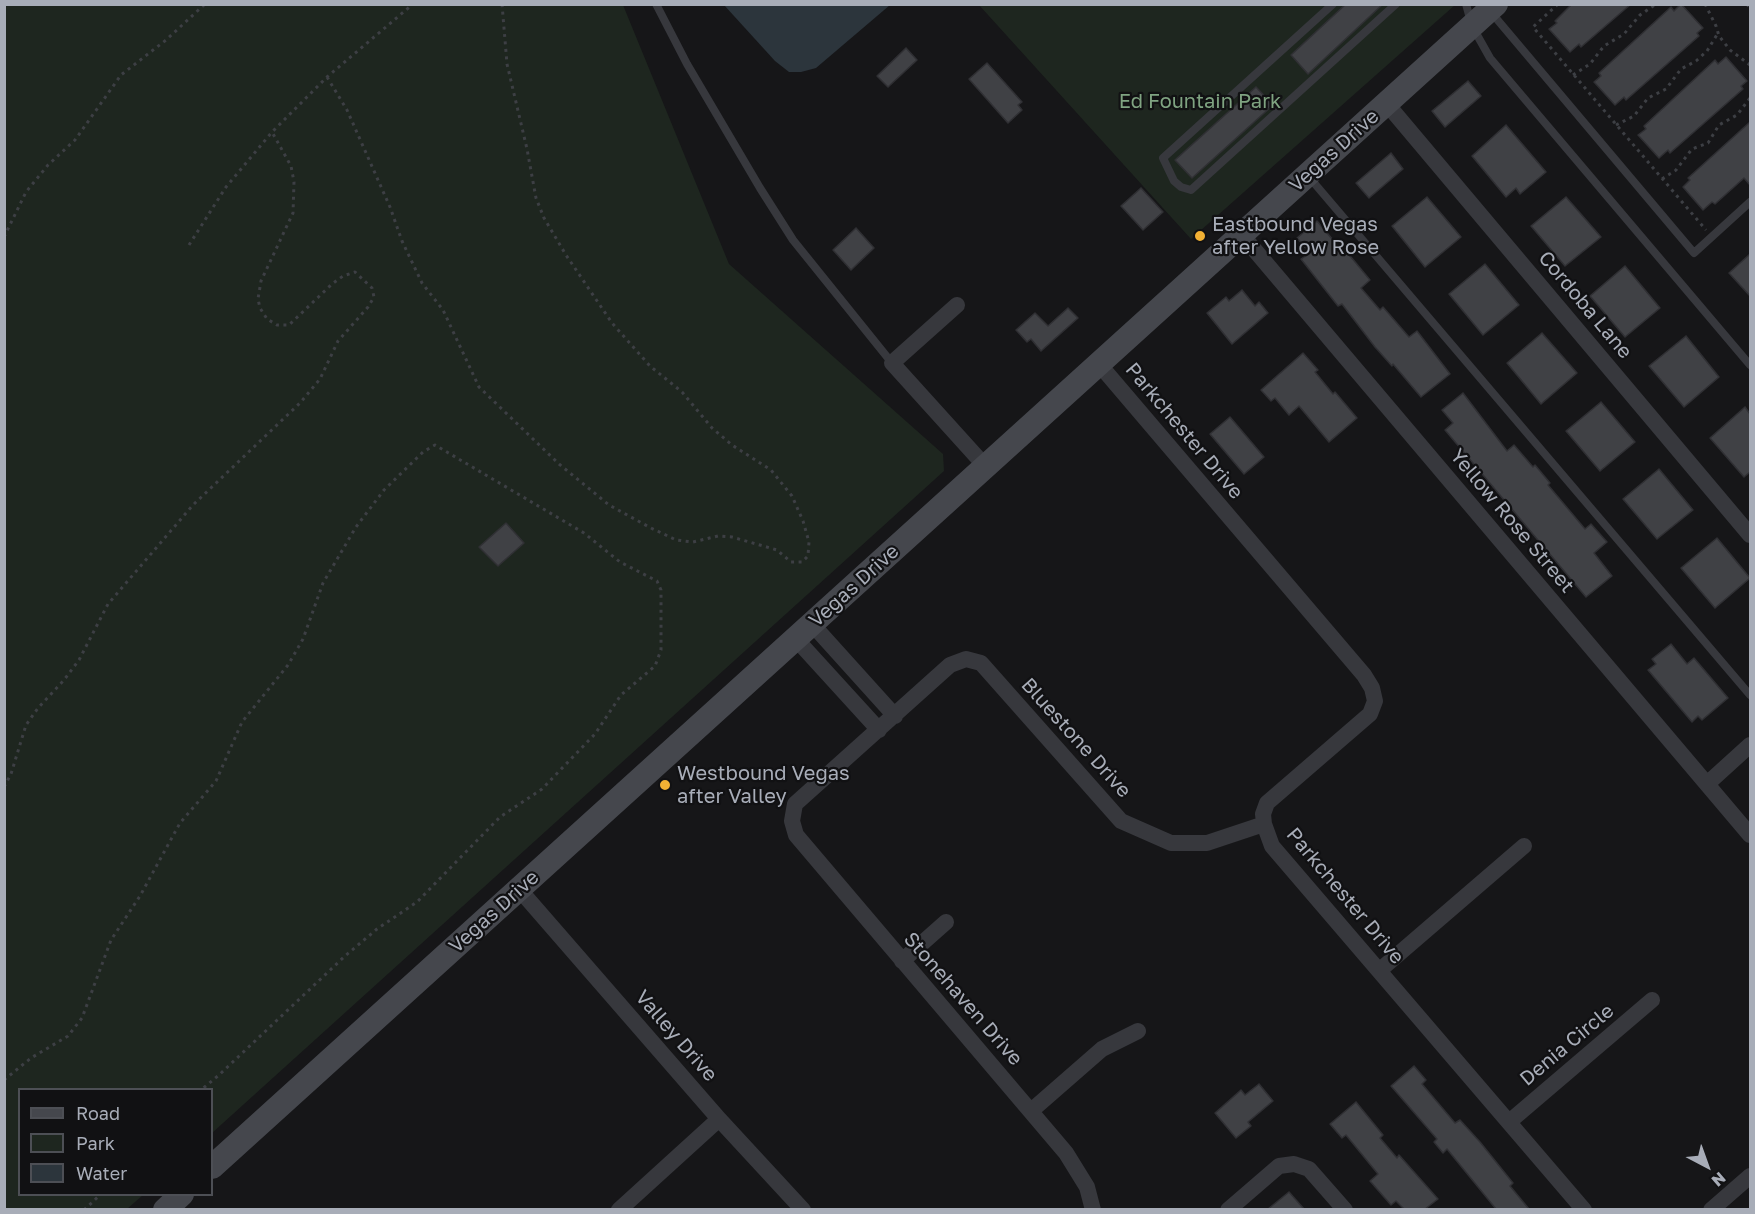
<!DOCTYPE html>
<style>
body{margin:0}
#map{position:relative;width:1755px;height:1214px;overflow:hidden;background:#161618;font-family:"Golos Text",sans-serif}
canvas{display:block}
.frame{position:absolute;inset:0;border:6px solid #a8adb8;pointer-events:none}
.legend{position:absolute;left:18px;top:1088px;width:195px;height:108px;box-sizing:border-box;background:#111113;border:2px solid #4d4f55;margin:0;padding:8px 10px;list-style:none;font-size:18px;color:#a8adb8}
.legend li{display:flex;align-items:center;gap:12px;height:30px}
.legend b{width:30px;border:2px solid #4d4f55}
.north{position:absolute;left:1677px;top:1136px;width:60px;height:60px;-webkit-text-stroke:4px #111113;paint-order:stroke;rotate:139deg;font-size:16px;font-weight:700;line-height:24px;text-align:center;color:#a8adb8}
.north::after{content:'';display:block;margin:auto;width:21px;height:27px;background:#a8adb8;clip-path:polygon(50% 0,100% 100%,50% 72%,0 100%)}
</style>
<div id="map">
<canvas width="1755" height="1214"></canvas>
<div class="frame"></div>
<ul class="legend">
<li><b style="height:8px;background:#45474d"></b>Road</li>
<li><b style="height:16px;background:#1e261f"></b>Park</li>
<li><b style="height:16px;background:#2c353c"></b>Water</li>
</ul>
<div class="north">N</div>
</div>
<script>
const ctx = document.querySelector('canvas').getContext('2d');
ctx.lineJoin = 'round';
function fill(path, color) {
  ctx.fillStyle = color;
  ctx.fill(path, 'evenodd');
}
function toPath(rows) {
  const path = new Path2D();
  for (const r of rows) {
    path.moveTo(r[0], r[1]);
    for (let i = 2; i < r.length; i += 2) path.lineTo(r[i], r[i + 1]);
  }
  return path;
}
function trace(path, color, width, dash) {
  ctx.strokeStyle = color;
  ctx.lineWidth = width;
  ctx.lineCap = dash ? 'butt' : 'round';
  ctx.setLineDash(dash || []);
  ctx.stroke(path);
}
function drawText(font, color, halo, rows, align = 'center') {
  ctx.font = font + ' "Golos Text",sans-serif';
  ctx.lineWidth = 4.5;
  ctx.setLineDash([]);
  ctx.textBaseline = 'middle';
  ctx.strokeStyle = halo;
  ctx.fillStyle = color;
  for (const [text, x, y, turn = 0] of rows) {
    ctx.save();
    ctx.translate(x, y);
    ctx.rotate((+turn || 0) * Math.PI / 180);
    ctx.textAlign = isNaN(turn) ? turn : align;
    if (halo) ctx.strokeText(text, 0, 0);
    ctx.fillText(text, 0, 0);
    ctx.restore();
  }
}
fill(toPath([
 [5,5,623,5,729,264,943,454,944,471,212,1133,212,1090,20,1090,20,1194,143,1195,127,1209,5,1210],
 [979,5,1455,5,1191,239]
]), '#1e261f');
fill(toPath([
 [724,5,890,5,816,68,801,72,789,72,775,61]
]), '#2c353c');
const building = toPath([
 [1346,4,1383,4,1308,74,1291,55,1346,4],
 [1572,4,1631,4,1581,47,1579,44,1570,52,1549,29,1557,23,1555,21,1572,4],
 [1681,4,1703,28,1697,33,1699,36,1626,100,1624,97,1615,105,1594,82,1601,76,1599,73,1671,7,1674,11,1681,4],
 [906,48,917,60,888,87,877,76,906,48],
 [1726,57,1747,81,1741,86,1743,89,1670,153,1668,150,1659,158,1638,135,1646,129,1644,126,1715,60,1718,64,1726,57],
 [987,63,1022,102,1018,105,1022,110,1008,123,969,79,987,63],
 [1468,81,1481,96,1445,127,1432,111,1468,81],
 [1256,87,1273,105,1192,178,1175,160,1256,87],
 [1750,122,1750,185,1744,178,1715,204,1712,202,1703,210,1683,187,1690,180,1688,178,1750,122],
 [1506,125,1546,172,1520,194,1516,188,1506,197,1472,156,1506,125],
 [1391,153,1403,169,1369,198,1356,183,1391,153],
 [1141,188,1163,212,1143,230,1121,206,1141,188],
 [1427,197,1461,237,1425,267,1392,226,1427,197],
 [1566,197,1601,237,1565,266,1531,226,1566,197],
 [1317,221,1344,253,1346,251,1370,280,1361,288,1380,310,1383,307,1409,337,1417,331,1450,374,1421,397,1393,364,1392,366,1375,347,1342,304,1338,306,1301,259,1310,253,1297,238,1317,221],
 [856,228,874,248,851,270,833,250,856,228],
 [1750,254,1750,296,1729,273,1750,254],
 [1485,264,1519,305,1483,335,1449,294,1485,264],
 [1625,266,1660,308,1625,337,1590,296,1625,266],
 [1242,290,1255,306,1259,302,1268,313,1232,344,1207,313,1226,297,1229,301,1242,290],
 [1068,308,1078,318,1041,351,1031,339,1027,342,1016,330,1035,313,1048,326,1068,308],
 [1542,333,1577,373,1541,404,1507,363,1542,333],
 [1686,336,1719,377,1684,407,1649,366,1686,336],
 [1303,353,1318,370,1315,372,1333,394,1335,392,1357,418,1329,442,1299,406,1289,415,1275,398,1271,401,1261,390,1303,353],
 [1463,393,1507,451,1514,445,1533,467,1535,465,1550,483,1548,485,1585,529,1591,524,1607,542,1594,553,1612,576,1586,597,1445,430,1453,423,1442,410,1463,393],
 [1601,402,1635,442,1600,471,1566,431,1601,402],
 [1745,407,1750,414,1750,472,1744,477,1710,438,1745,407],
 [1230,417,1264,457,1244,474,1210,434,1230,417],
 [1659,469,1693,510,1657,539,1623,499,1659,469],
 [506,523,524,543,498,566,479,547,506,523],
 [1717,538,1750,578,1715,608,1681,568,1717,538],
 [1671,644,1687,664,1694,658,1728,698,1702,720,1698,716,1692,722,1648,670,1656,664,1652,659,1671,644],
 [1414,1066,1426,1080,1422,1084,1455,1123,1460,1120,1480,1142,1513,1183,1510,1186,1529,1209,1496,1209,1447,1149,1443,1153,1434,1142,1437,1139,1391,1086,1414,1066],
 [1259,1084,1273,1101,1248,1122,1251,1126,1236,1138,1215,1113,1241,1090,1245,1095,1259,1084],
 [1356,1102,1383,1135,1380,1138,1397,1158,1399,1155,1438,1199,1425,1209,1404,1209,1396,1201,1391,1205,1370,1181,1378,1174,1346,1135,1342,1138,1330,1124,1356,1102],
 [1289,1192,1304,1209,1268,1209,1289,1192]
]);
fill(building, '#404145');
trace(building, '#303034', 1.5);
trace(toPath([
 [1558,4,1533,27,1706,230],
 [1705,4,1716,26,1719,36,1730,50,1750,65],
 [1747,4,1750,9],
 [1573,75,1590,64,1604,46,1624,34,1640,15,1656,4],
 [327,77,347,110,390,207,402,241,422,283,443,310,479,387,559,464,609,505,651,528,676,540,693,542,718,536,732,537,777,550,791,562,802,562,808,556,809,542,803,521,792,496,771,470,732,445,712,428,682,392,650,366,612,323,566,255,544,218,536,198,527,149,507,64,502,4],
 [1616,125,1634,116,1648,98,1666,89,1681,69,1696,61,1707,51,1718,33],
 [1662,179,1676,170,1692,149,1708,143,1719,125,1737,115,1750,98],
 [4,237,26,192,48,165,75,140,121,75,166,40,205,4],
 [189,245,226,187,272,132,327,77,413,4],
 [4,787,11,774,26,725,38,708,64,680,79,660,108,604,193,505,300,403,320,379,338,341,368,307,374,297,372,288,355,272,343,276,332,284,289,325,277,325,267,319,260,308,258,299,261,281,293,213,294,182,291,166,272,132],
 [4,1080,31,1058,68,1036,82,1018,111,940,140,896,180,823,216,781,242,722,288,665,303,639,323,583,356,527,384,490,423,452,435,445,584,533,620,562,657,581,661,590,661,650,655,666,621,695,595,734,542,789,500,817,417,902,377,929,345,956,219,1075,201,1090],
 [84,1210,101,1194]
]), '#3d3f44', 3, [3, 4.5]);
trace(toPath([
 [656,4,687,64,760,188,793,240,892,363],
 [1333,4,1163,158,1174,181,1181,187,1191,190,1396,4],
 [1466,4,1472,26,1490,58,1750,365],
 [1490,11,1694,253,1750,202],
 [1309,177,1750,695]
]), '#37383d', 8);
trace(toPath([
 [1387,104,1750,535],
 [1242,235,1750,835],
 [957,305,892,363,986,467],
 [1099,364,1364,675,1372,688,1375,701,1370,714,1267,803,1263,814,1264,824,1272,846,1584,1210],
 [812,624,895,716],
 [796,639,879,730],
 [1707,784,1750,745],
 [519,889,719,1119,803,1210],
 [902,961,946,922],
 [1380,970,1524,846],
 [1031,1111,1102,1049,1138,1031],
 [1509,1122,1652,1000],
 [619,1210,719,1119],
 [1093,1210,1087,1187,1066,1153,796,835,792,821,795,804,950,665,966,659,981,663,1121,821,1171,843,1207,843,1264,824],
 [1228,1210,1279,1166,1294,1164,1309,1169,1345,1210],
 [1711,1210,1750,1176]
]), '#37383d', 16);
trace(toPath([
 [212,1167,1496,4],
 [165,1210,182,1194]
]), '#45474d', 24);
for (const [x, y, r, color] of [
 [1200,236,6,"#f2b134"],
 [665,785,6,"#f2b134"]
]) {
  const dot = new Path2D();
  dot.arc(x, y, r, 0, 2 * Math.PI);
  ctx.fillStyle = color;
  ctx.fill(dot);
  trace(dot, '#111113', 2);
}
drawText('20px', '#7fa381', '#111113', [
 ["Ed Fountain Park",1200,102]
]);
drawText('20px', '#a8adb8', '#111113', [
 ["Vegas Drive",1334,151,-42],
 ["Cordoba Lane",1585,305,50],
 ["Parkchester Drive",1184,431,50],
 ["Yellow Rose Street",1512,521,50],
 ["Vegas Drive",854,586,-42],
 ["Bluestone Drive",1076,738,48],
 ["Parkchester Drive",1345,896,50],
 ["Vegas Drive",494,912,-42],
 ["Stonehaven Drive",963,999,49],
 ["Valley Drive",676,1036,49],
 ["Denia Circle",1567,1045,-40]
]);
drawText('20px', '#a8adb8', '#111113', [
 ["Eastbound Vegas",1212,225],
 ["after Yellow Rose",1212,248],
 ["Westbound Vegas",677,774],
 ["after Valley",677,797]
], 'left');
</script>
